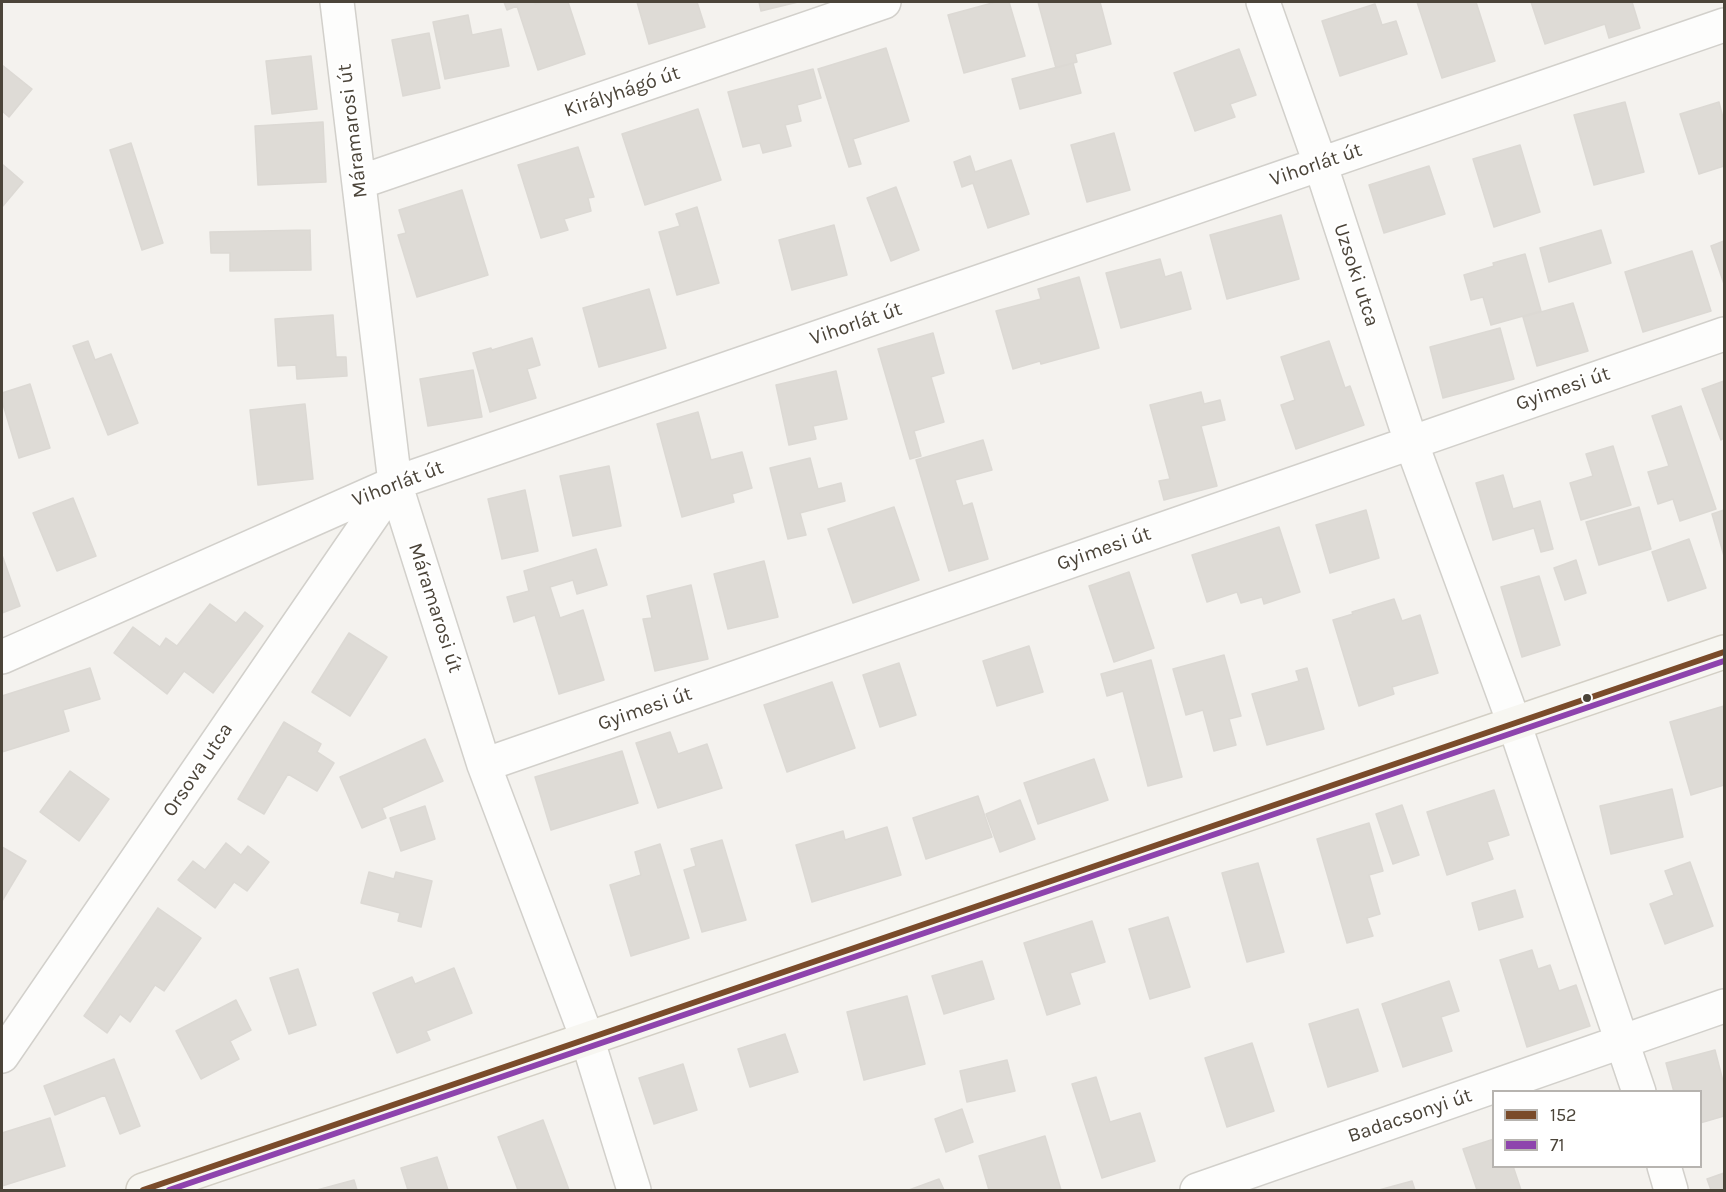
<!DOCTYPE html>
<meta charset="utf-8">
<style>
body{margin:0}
#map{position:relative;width:1726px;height:1192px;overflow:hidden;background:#f4f2ee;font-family:Karla,sans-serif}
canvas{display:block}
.frame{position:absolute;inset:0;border:3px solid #4b4439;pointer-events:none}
.legend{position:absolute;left:1492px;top:1090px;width:210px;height:78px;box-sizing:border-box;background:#fff;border:2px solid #b7b4b0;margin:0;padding:8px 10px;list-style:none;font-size:18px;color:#4b4439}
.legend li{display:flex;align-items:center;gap:12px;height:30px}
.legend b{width:30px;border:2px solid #b7b4b0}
</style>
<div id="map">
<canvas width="1726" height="1192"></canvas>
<div class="frame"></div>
<ul class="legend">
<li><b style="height:8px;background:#7a4b2a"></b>152</li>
<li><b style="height:8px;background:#8e44ad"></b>71</li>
</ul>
</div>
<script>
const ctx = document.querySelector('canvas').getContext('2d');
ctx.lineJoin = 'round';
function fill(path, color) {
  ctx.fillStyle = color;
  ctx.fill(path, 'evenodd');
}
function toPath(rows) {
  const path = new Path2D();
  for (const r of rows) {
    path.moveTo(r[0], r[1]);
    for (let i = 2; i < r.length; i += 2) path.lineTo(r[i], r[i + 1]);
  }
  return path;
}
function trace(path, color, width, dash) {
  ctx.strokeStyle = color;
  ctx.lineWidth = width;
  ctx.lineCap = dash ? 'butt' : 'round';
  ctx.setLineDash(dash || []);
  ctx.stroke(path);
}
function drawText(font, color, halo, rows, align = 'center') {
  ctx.font = font + ' Karla,sans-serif';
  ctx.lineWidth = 4.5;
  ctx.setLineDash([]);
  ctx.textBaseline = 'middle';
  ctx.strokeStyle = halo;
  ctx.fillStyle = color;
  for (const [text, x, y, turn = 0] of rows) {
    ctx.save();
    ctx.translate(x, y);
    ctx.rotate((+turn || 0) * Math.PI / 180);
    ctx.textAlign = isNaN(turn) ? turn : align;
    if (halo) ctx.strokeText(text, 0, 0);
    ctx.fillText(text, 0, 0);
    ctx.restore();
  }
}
const building = toPath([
 [504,2,534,2,535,4,543,2,568,2,585,54,538,70,517,6,507,10,504,2],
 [637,2,697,2,705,27,649,44,637,2],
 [759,2,798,2,761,11,759,2],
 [996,2,1009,2,1025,56,964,73,948,15,996,2],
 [1038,2,1100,2,1111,44,1075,54,1077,62,1056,68,1038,2],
 [1417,2,1476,2,1495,61,1442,78,1417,2],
 [1531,2,1632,2,1640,28,1609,38,1605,24,1545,44,1531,2],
 [1375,4,1382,25,1396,21,1407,54,1340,76,1322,21,1375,4],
 [468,15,472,35,501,29,509,66,445,79,433,22,468,15],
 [429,33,440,88,403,96,392,40,429,33],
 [886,48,909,121,853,139,861,164,849,167,818,69,886,48],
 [1239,49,1256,95,1230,104,1235,117,1195,131,1174,73,1239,49],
 [311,56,317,109,272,114,266,61,311,56],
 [1073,63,1081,93,1020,109,1012,79,1073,63],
 [2,65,32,89,9,117,2,111,2,65],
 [813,69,821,98,797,105,801,121,785,125,791,146,763,153,760,143,743,147,728,92,813,69],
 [1625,102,1644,172,1594,185,1574,115,1625,102],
 [1719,102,1724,122,1724,166,1699,174,1680,114,1719,102],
 [698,109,721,180,645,205,622,134,698,109],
 [323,122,326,182,258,185,255,126,323,122],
 [1114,133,1130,190,1087,202,1071,145,1114,133],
 [131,143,163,243,142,250,110,150,131,143],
 [1520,145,1540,212,1494,227,1473,159,1520,145],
 [578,147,594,197,588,198,591,211,564,219,568,230,541,238,518,165,578,147],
 [970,156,975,172,1011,160,1029,214,988,228,973,183,962,187,954,162,970,156],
 [2,164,23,182,2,207,2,164],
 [1429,166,1445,214,1384,233,1369,185,1429,166],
 [896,187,919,250,891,261,867,198,896,187],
 [462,190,488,275,417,297,398,235,406,233,399,210,462,190],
 [697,207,719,283,677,295,659,232,680,226,676,214,697,207],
 [1281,215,1299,279,1227,299,1210,235,1281,215],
 [834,225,847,275,792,290,779,240,834,225],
 [310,230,311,270,230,271,230,253,211,253,210,232,310,230],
 [1601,230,1611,263,1549,282,1540,248,1601,230],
 [1724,241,1724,284,1711,246,1724,241],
 [1692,251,1711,311,1643,332,1625,272,1692,251],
 [1525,254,1541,311,1491,325,1483,297,1471,300,1464,275,1494,266,1493,263,1525,254],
 [1160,259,1165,277,1181,272,1191,309,1121,328,1106,273,1160,259],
 [1079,277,1099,348,1041,364,1040,361,1013,369,996,311,1041,299,1038,289,1079,277],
 [649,289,666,348,599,367,583,308,649,289],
 [1573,303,1588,351,1537,366,1523,317,1573,303],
 [333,315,336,357,346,357,347,376,297,379,296,365,278,366,275,319,333,315],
 [1500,328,1514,379,1443,398,1430,347,1500,328],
 [933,333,944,373,931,377,944,422,914,431,921,456,910,459,878,349,933,333],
 [532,338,540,365,527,369,536,398,490,412,473,353,491,348,492,350,532,338],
 [88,341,95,360,111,354,138,423,108,435,73,346,88,341],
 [1329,341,1345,388,1350,386,1364,425,1296,449,1281,405,1295,400,1281,357,1329,341],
 [473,370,482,417,428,426,420,379,473,370],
 [836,371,847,419,813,426,816,439,789,445,776,385,836,371],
 [1724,381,1724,438,1721,440,1702,389,1724,381],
 [30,384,50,448,19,458,2,401,2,393,30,384],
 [1201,392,1204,404,1220,400,1225,420,1201,426,1217,486,1164,500,1159,481,1170,479,1150,405,1201,392],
 [305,404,313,479,258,485,250,410,305,404],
 [1681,406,1716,509,1680,521,1673,499,1658,504,1648,472,1669,466,1652,416,1681,406],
 [698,412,711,460,742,452,752,488,732,494,734,502,682,517,657,424,698,412],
 [983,440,992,470,955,480,963,506,972,503,988,559,949,571,916,460,983,440],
 [1613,446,1631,505,1581,520,1570,483,1593,476,1586,454,1613,446],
 [810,458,818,489,841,483,845,501,800,513,806,535,788,539,770,468,810,458],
 [609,466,621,526,573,536,560,476,609,466],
 [1503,475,1513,509,1540,501,1553,549,1541,552,1534,528,1493,540,1476,483,1503,475],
 [525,490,538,551,502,559,488,499,525,490],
 [73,498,96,556,57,571,33,513,73,498],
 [894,507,919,580,853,603,828,529,894,507],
 [1639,507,1651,549,1599,565,1586,522,1639,507],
 [1366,510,1379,558,1330,573,1316,525,1366,510],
 [1724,510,1724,556,1712,514,1724,510],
 [1279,527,1300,592,1264,604,1262,597,1241,603,1237,592,1207,602,1192,555,1279,527],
 [1689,539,1706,588,1668,601,1652,552,1689,539],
 [596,549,607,585,577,594,573,580,550,587,560,618,583,610,604,680,559,694,535,615,514,622,507,597,529,591,524,571,596,549],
 [2,555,20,606,2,613,2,555],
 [1576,560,1586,593,1565,600,1554,568,1576,560],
 [764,561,778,617,728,629,714,574,764,561],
 [1129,572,1154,648,1114,662,1089,586,1129,572],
 [1539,576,1560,645,1522,657,1501,587,1539,576],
 [691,585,708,659,655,671,643,619,652,618,647,596,691,585],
 [1394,599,1402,621,1420,615,1438,673,1392,687,1394,694,1359,706,1333,620,1353,614,1352,612,1394,599],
 [210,604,236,623,245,612,263,626,213,693,184,671,167,694,114,653,133,627,160,647,166,638,177,646,210,604],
 [349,633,387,657,350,716,312,692,349,633],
 [1029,646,1043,692,997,706,983,661,1029,646],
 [1224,655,1241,716,1229,719,1236,745,1214,751,1203,710,1186,715,1173,669,1224,655],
 [1151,660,1182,777,1148,786,1123,691,1107,696,1101,674,1151,660],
 [899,663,916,715,880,727,863,675,899,663],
 [90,668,100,699,63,710,69,731,2,752,2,696,90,668],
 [1307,668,1324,729,1267,745,1252,694,1299,681,1296,671,1307,668],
 [832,682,855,748,787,772,764,705,832,682],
 [1724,706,1724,785,1691,795,1670,722,1724,706],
 [284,722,321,744,317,752,334,763,317,791,288,774,264,814,238,799,284,722],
 [670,732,678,754,707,744,722,788,658,808,636,743,670,732],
 [425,739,443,781,382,808,386,818,362,828,340,777,425,739],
 [622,751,638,803,551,830,535,777,622,751],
 [1094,759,1108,800,1038,824,1024,783,1094,759],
 [70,771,109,799,79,841,40,812,70,771],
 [1672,789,1683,837,1611,854,1600,806,1672,789],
 [1494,790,1509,835,1487,842,1493,859,1447,875,1427,812,1494,790],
 [978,796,992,837,926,859,913,818,978,796],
 [1020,800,1035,839,1000,852,986,814,1020,800],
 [1402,805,1419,855,1393,864,1376,814,1402,805],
 [425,806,435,839,401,851,390,818,425,806],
 [1369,823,1383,871,1369,875,1380,914,1367,918,1373,936,1347,943,1317,839,1369,823],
 [887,827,901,875,812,902,796,845,843,831,845,840,887,827],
 [722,840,746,920,702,932,684,870,696,866,691,849,722,840],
 [226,843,241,855,248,846,269,862,247,891,234,882,215,908,178,880,193,861,205,870,226,843],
 [660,844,689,938,631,956,610,885,641,875,635,852,660,844],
 [2,847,26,861,2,901,2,847],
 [1690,862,1713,926,1665,944,1650,904,1674,895,1665,871,1690,862],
 [1258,863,1284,952,1247,962,1222,873,1258,863],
 [369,872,394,879,396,872,432,881,421,927,398,921,400,913,361,903,369,872],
 [1515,890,1523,917,1479,930,1472,903,1515,890],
 [158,908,201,938,164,991,155,985,130,1022,120,1014,107,1033,84,1016,158,908],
 [1168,917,1190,987,1150,999,1129,929,1168,917],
 [1092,921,1105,962,1070,973,1080,1004,1047,1015,1024,943,1092,921],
 [1532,950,1538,969,1550,965,1559,991,1576,985,1590,1026,1527,1047,1500,960,1532,950],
 [982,961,994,999,944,1014,932,976,982,961],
 [454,968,472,1013,426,1031,430,1040,397,1053,373,993,412,977,415,984,454,968],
 [298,969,316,1025,289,1034,270,978,298,969],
 [1449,981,1459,1011,1441,1017,1452,1051,1403,1067,1382,1004,1449,981],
 [907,996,925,1064,864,1080,847,1012,907,996],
 [236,1000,251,1030,230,1041,239,1059,201,1079,176,1031,236,1000],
 [1358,1009,1378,1071,1328,1087,1309,1024,1358,1009],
 [785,1034,798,1072,750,1087,738,1049,785,1034],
 [1252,1043,1274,1111,1227,1127,1205,1058,1252,1043],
 [1715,1050,1724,1085,1724,1116,1700,1123,1700,1092,1674,1092,1666,1063,1715,1050],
 [114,1059,140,1126,120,1134,105,1095,55,1115,44,1086,114,1059],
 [1007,1060,1015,1091,967,1102,960,1071,1007,1060],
 [683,1064,697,1110,654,1124,639,1078,683,1064],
 [1096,1077,1110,1122,1140,1113,1155,1161,1102,1178,1072,1084,1096,1077],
 [962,1109,973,1142,946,1152,935,1119,962,1109],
 [50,1118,65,1166,2,1186,2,1133,50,1118],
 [543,1120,569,1190,518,1190,498,1137,543,1120],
 [1045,1136,1061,1190,989,1190,979,1156,1045,1136],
 [1494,1139,1494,1166,1513,1166,1521,1190,1477,1190,1463,1149,1494,1139],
 [437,1157,448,1190,408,1190,401,1168,437,1157],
 [1724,1173,1724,1190,1711,1190,1707,1179,1724,1173],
 [939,1179,944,1190,909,1190,939,1179],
 [354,1180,357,1190,317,1190,354,1180],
 [1412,1181,1415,1190,1379,1190,1412,1181]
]);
fill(building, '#dedbd6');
trace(building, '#dcd9d4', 1.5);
const street = toPath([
 [337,2,395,483,484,765,587,1038,634,1190],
 [1263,2,1320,163,1411,442,1514,723,1639,1092],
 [360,182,884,2],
 [2,657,395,483,1724,25],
 [484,765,1724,334],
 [2,1056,395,483],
 [1664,1166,1671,1190],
 [1197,1190,1724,1006]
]);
const secondary = toPath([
 [143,1190,1724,652]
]);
trace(street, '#d2d0cb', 36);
trace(secondary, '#d3cfc5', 36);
trace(street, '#fdfdfc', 33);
trace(secondary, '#f7f6f1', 33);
trace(toPath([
 [143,1190,1724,652]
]), '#7a4b2a', 6);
trace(toPath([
 [169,1190,1724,661]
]), '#8e44ad', 6);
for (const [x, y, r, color] of [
 [1587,698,5,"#4b4439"]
]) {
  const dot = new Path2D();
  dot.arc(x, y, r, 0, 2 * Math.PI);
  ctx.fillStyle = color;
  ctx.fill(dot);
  trace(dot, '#fff', 2);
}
drawText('20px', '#4b4439', '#fff', [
 ["Királyhágó út",622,92,-19],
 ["Máramarosi út",353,131,-97],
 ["Vihorlát út",1316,165,-19],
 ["Uzsoki utca",1356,275,72],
 ["Vihorlát út",856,324,-19],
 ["Gyimesi út",1563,389,-19],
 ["Vihorlát út",398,484,-21],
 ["Gyimesi út",1104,549,-19],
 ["Máramarosi út",435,608,72],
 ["Gyimesi út",645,709,-19],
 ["Orsova utca",198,770,-56],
 ["Badacsonyi út",1410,1116,-19]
]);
</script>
